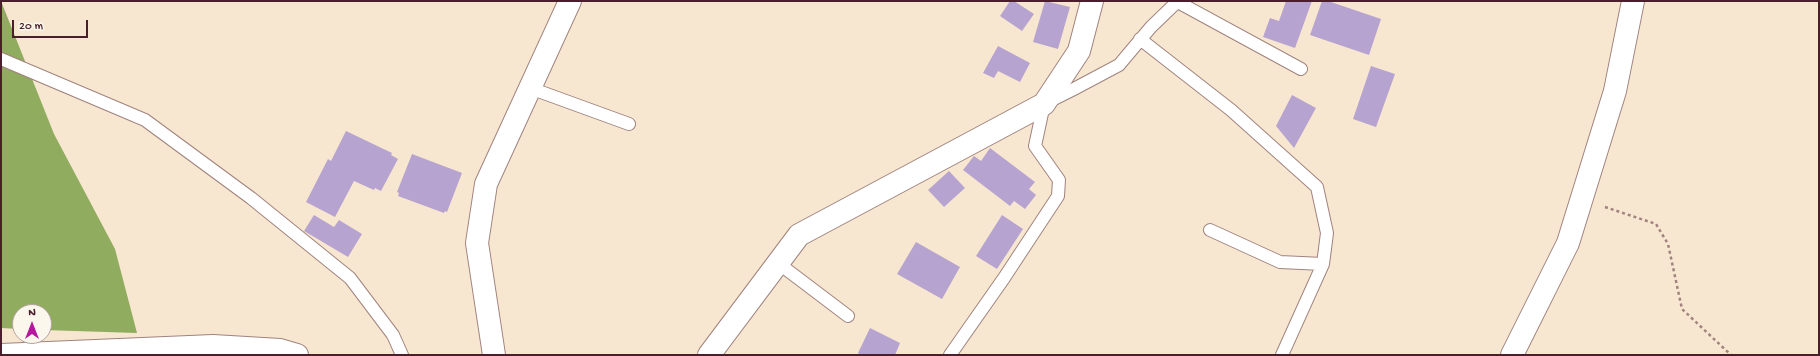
<!DOCTYPE html>
<style>
body{margin:0}
#map{position:relative;width:1820px;height:356px;overflow:hidden;background:#f7e7d1;font-family:"Gochi Hand",sans-serif}
canvas{display:block}
.frame{position:absolute;inset:0;border:2px solid #4a1f2b;pointer-events:none}
.north{position:absolute;left:12px;top:304px;width:40px;height:40px;box-sizing:border-box;background:#fbf7ec;border:1px solid #b4a19f;border-radius:50%;rotate:0deg;font-size:11px;font-weight:700;line-height:16px;text-align:center;color:#4a1f2b}
.north::after{content:'';display:block;margin:auto;width:14px;height:18px;background:#b5179e;clip-path:polygon(50% 0,100% 100%,50% 72%,0 100%)}
.scale{position:absolute;left:12px;top:20px;width:76px;height:18px;box-sizing:border-box;border:2px solid #4a1f2b;border-top:0;padding-left:5px;font-size:12px;line-height:14px;white-space:nowrap;color:#4a1f2b;-webkit-text-stroke:3px #fbf7ec;paint-order:stroke}
</style>
<div id="map">
<canvas width="1820" height="356"></canvas>
<div class="frame"></div>
<div class="north">N</div>
<div class="scale">20 m</div>
</div>
<script>
const ctx = document.querySelector('canvas').getContext('2d');
ctx.lineJoin = 'round';
function fill(path, color) {
  ctx.fillStyle = color;
  ctx.fill(path, 'evenodd');
}
function toPath(rows) {
  const path = new Path2D();
  for (const r of rows) {
    path.moveTo(r[0], r[1]);
    for (let i = 2; i < r.length; i += 2) path.lineTo(r[i], r[i + 1]);
  }
  return path;
}
function trace(path, color, width, dash) {
  ctx.strokeStyle = color;
  ctx.lineWidth = width;
  ctx.lineCap = dash ? 'butt' : 'round';
  ctx.setLineDash(dash || []);
  ctx.stroke(path);
}
fill(toPath([
 [1,1,54,134,115,249,137,333,44,330,44,312,20,312,20,329,1,328]
]), '#90ac5e');
fill(toPath([
 [1010,1,1014,1,1034,14,1022,31,1000,16],
 [1045,1,1070,7,1058,49,1033,42],
 [1286,1,1312,1,1295,48,1263,37,1270,18,1279,21],
 [1322,1,1328,1,1381,19,1369,55,1310,35],
 [998,46,1030,63,1020,82,998,71,994,78,983,73],
 [1371,66,1395,74,1376,127,1353,119],
 [1292,95,1316,108,1294,148,1276,126],
 [346,131,392,153,391,155,398,159,381,191,375,188,374,190,354,181,335,217,306,202,328,159,331,161],
 [990,148,1035,182,1029,189,1036,195,1025,209,1014,201,1010,206,963,170,974,156,981,161],
 [412,154,462,173,447,212,445,211,444,213,398,196,399,193,397,192],
 [949,171,965,188,944,207,928,190],
 [314,215,334,227,339,220,362,234,348,257,304,231],
 [1002,215,1023,229,997,269,976,256],
 [916,242,960,267,942,299,897,274],
 [870,328,900,343,895,355,861,355,858,353]
]), '#b7a3cf');
const lane = toPath([
 [1176,1,1301,69],
 [1140,39,1231,110,1317,187,1327,233,1323,264,1282,355],
 [1,59,145,120,251,198,350,278,393,335,402,355],
 [530,88,629,124],
 [1210,230,1280,262,1323,264],
 [778,263,848,316],
 [950,355,1004,278,1058,196,1059,180,1035,146,1044,104,1072,90,1119,65,1151,27,1178,1]
]);
const street = toPath([
 [709,355,799,235,1044,104,1079,51,1092,1],
 [1512,355,1568,243,1615,91,1633,1]
]);
const secondary = toPath([
 [494,355,477,243,486,184,570,1]
]);
const primary = toPath([
 [1,355,213,346,280,350,297,355]
]);
trace(lane, '#a0837e', 14);
trace(street, '#a0837e', 24);
trace(secondary, '#a0837e', 24);
trace(primary, '#a0837e', 24);
trace(toPath([
 [1605,207,1656,224,1668,244,1682,309,1731,355]
]), '#a0837e', 2.5, [3, 3]);
trace(lane, '#fff', 12);
trace(street, '#fff', 22);
trace(secondary, '#fff', 22);
trace(primary, '#fff', 22);
</script>
